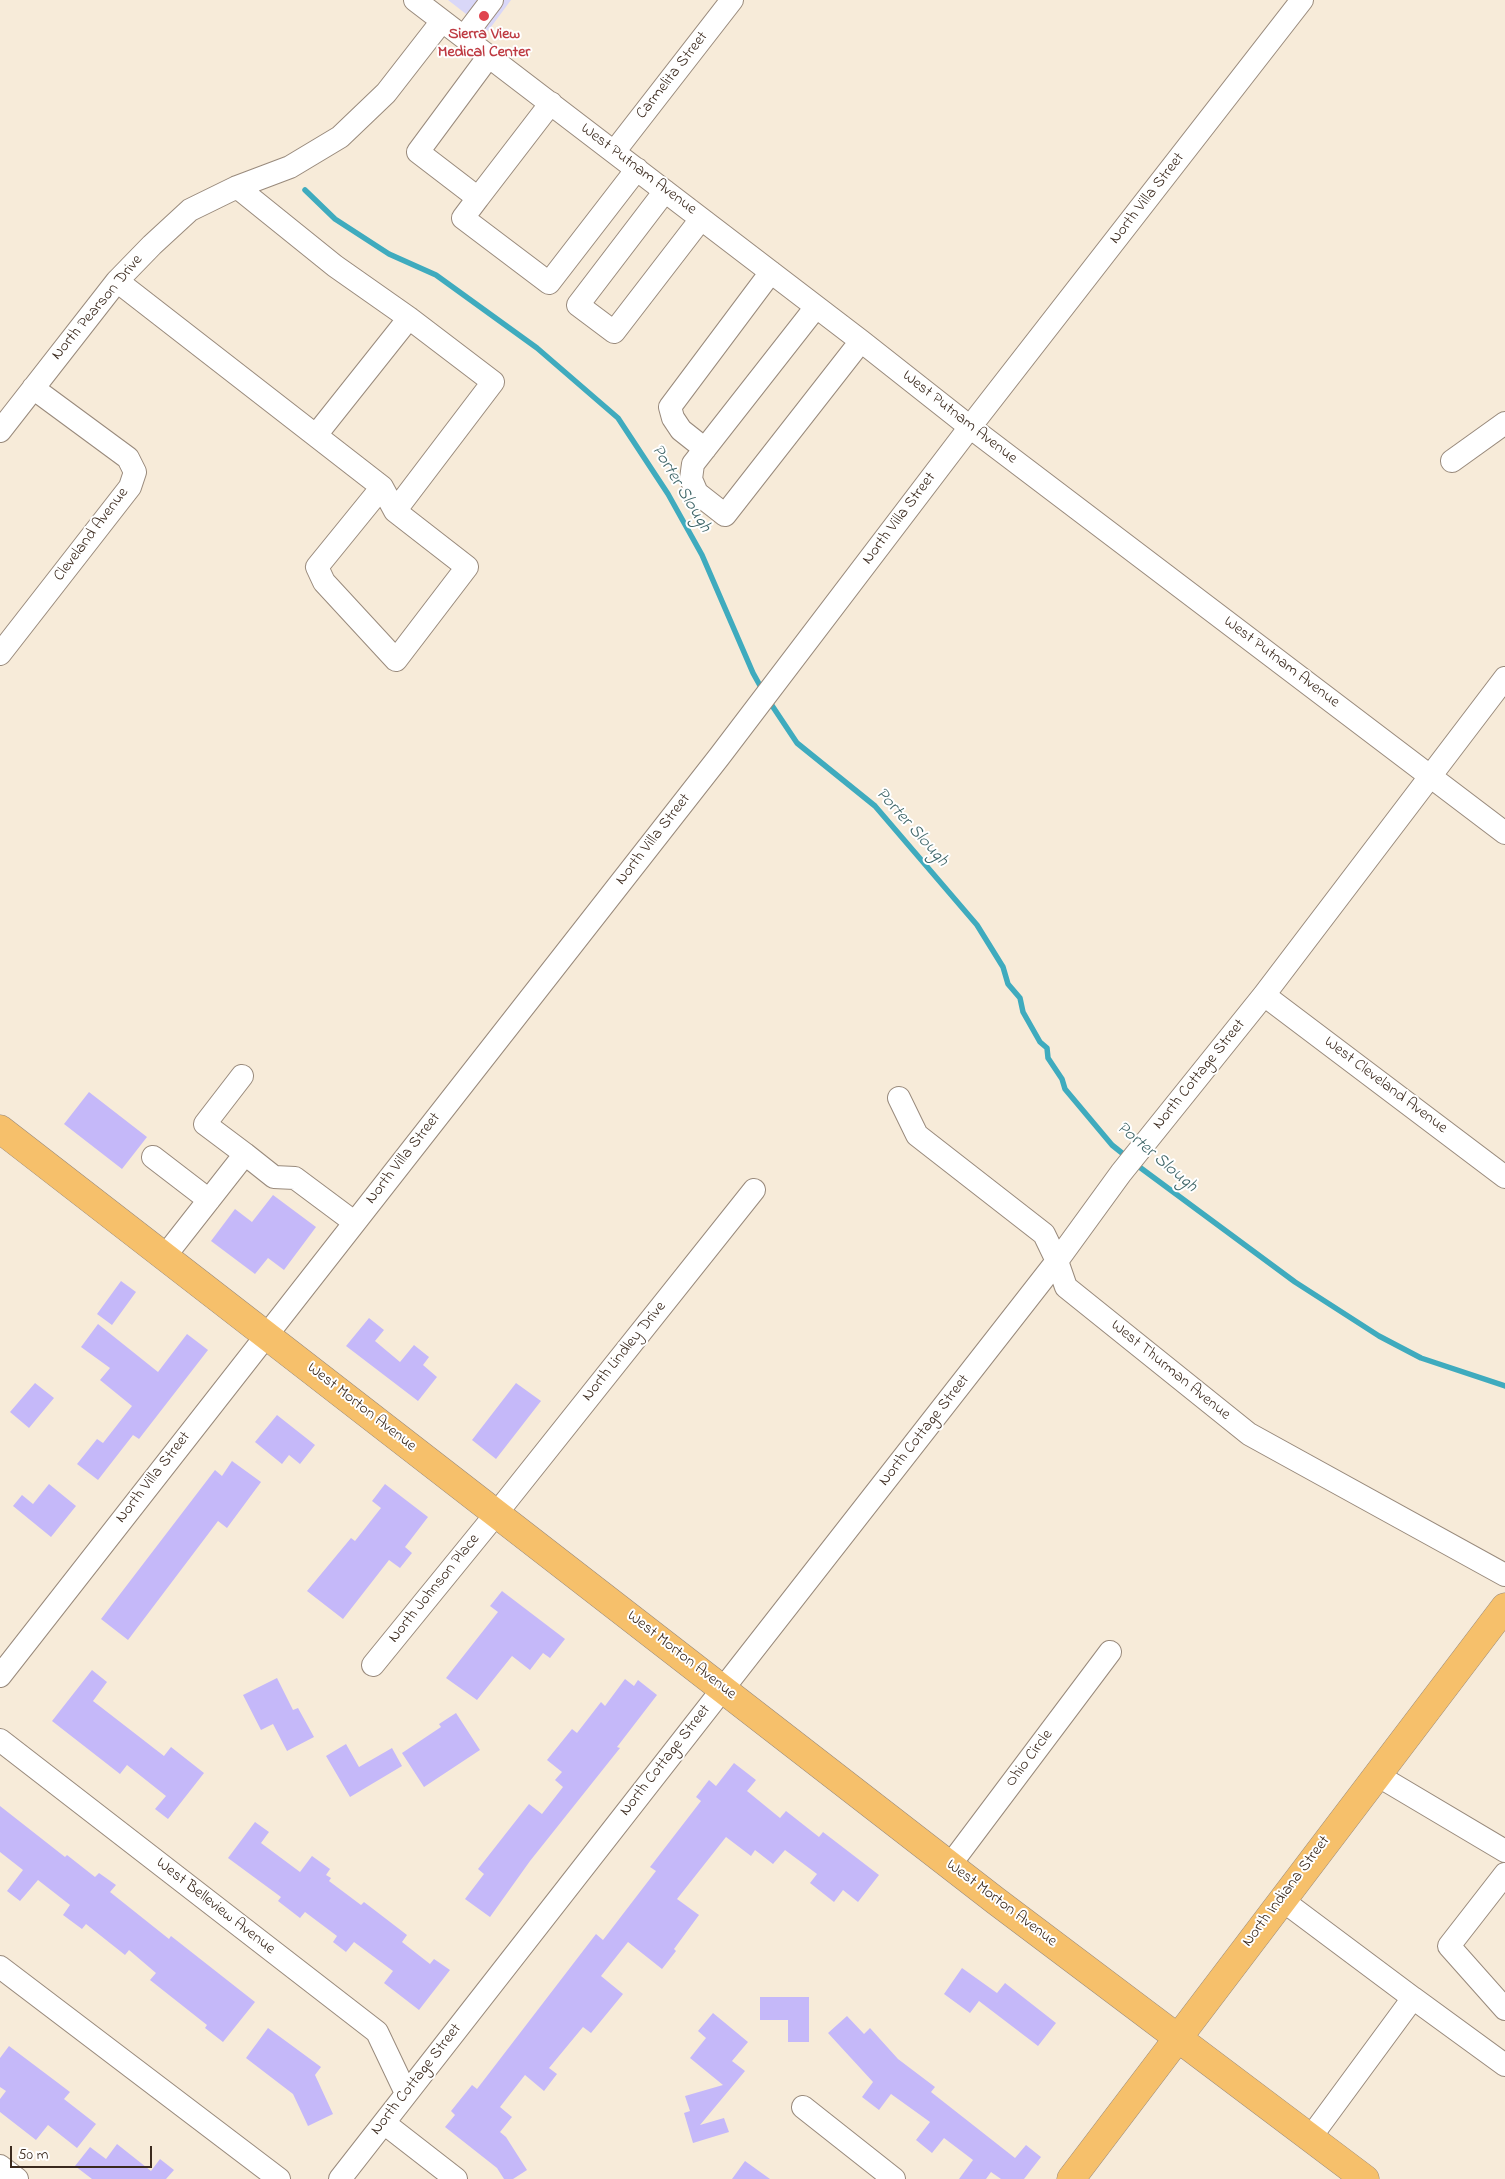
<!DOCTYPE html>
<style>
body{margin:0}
#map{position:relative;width:1505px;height:2179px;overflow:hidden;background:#f7ebd9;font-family:"Indie Flower",sans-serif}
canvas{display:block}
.scale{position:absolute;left:10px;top:2146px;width:142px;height:22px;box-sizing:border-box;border:2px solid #3b2a1e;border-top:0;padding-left:6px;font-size:15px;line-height:18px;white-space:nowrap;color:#3b2a1e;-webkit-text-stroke:4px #fff;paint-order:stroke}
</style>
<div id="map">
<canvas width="1505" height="2179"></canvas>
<div class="scale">50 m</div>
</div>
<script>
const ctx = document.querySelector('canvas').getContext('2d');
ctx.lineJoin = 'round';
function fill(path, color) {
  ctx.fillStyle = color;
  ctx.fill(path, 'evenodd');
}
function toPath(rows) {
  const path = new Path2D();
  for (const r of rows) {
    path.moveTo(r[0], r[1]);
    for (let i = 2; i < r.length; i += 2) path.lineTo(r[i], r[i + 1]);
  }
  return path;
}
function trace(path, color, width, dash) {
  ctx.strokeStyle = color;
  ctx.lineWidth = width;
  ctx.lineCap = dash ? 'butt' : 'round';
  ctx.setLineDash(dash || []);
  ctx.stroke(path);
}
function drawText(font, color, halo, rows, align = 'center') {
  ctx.font = font + ' "Indie Flower",sans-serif';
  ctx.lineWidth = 4;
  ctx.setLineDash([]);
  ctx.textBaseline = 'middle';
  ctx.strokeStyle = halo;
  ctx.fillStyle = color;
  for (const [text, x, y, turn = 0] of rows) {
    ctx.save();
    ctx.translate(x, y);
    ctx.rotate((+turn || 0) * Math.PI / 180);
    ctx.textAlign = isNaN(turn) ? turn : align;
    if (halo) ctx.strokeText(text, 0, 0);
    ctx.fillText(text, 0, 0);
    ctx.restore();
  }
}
fill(toPath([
 [448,0,511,0,488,31]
]), '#d9d7f8');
trace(toPath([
 [305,190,335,219,389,254,436,275,537,348,618,418,668,494,702,555,753,673,763,691],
 [769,701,797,743,875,806,977,925,1003,967,1008,984,1020,998,1023,1012,1040,1042,1047,1048,1048,1058,1062,1079,1065,1089,1112,1145,1127,1157],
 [1134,1163,1295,1282,1379,1336,1421,1358,1505,1386]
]), '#3fabbe', 5.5);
fill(toPath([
 [89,1092,147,1137,122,1169,64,1124],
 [273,1195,316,1227,284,1270,268,1258,255,1274,211,1241,235,1209,252,1222],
 [121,1281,136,1292,112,1325,97,1314],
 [369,1318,384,1330,375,1341,400,1362,414,1345,429,1357,423,1365,437,1377,418,1401,346,1346],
 [98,1324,158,1372,187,1334,208,1350,139,1439,133,1435,98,1480,77,1464,97,1439,103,1443,132,1406,100,1380,110,1368,81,1347],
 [35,1383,54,1398,29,1428,10,1412],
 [516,1383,541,1401,496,1459,472,1440],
 [277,1415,315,1445,300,1464,289,1455,282,1464,255,1442],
 [232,1461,261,1482,227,1528,218,1521,128,1640,101,1619,215,1470,222,1476],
 [49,1484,76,1506,51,1537,13,1506,22,1495,33,1504],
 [385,1484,428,1517,405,1547,412,1553,400,1568,389,1560,343,1619,307,1591,351,1538,355,1541,381,1508,372,1501],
 [502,1591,565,1639,550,1658,543,1653,530,1670,512,1656,477,1700,446,1678,498,1612,490,1606],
 [92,1670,107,1682,93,1701,164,1756,171,1747,204,1773,168,1819,155,1809,166,1796,127,1765,120,1774,52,1721],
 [277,1678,293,1710,298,1708,314,1737,287,1751,273,1724,261,1730,243,1695],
 [625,1679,634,1686,638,1680,657,1695,617,1747,620,1748,530,1861,490,1917,465,1899,484,1874,478,1869,529,1804,542,1814,563,1787,555,1780,562,1772,547,1760,572,1729,577,1733,601,1702,605,1706],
 [456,1713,480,1750,424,1787,402,1753,441,1727,439,1724],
 [346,1744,359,1767,392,1748,402,1766,350,1797,326,1756],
 [734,1763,756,1780,747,1791,780,1818,786,1811,819,1837,823,1832,879,1875,858,1902,843,1890,834,1902,810,1883,817,1874,785,1850,773,1864,755,1850,751,1856,726,1837,677,1899,699,1915,674,1949,676,1951,662,1969,628,1942,601,1976,623,1994,591,2033,583,2027,549,2068,557,2074,544,2091,525,2075,500,2107,512,2117,500,2132,506,2137,527,2170,513,2179,504,2179,497,2168,445,2127,455,2115,451,2111,472,2085,477,2089,596,1934,603,1940,656,1871,650,1867,701,1801,696,1797,709,1780,716,1786],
 [0,1806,65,1857,67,1855,95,1877,99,1873,116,1885,110,1892,169,1939,171,1936,255,2002,223,2042,205,2028,207,2025,150,1980,156,1973,129,1950,125,1955,86,1924,82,1929,63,1915,70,1905,38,1880,20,1901,7,1891,23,1870,0,1852],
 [255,1822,269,1832,261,1843,300,1872,312,1856,330,1869,326,1875,331,1878,329,1881,361,1905,364,1902,407,1935,402,1942,430,1964,434,1959,450,1970,419,2010,384,1983,393,1971,354,1942,346,1952,333,1942,337,1936,305,1912,300,1918,278,1901,281,1897,228,1858],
 [962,1968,997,1993,1005,1983,1056,2023,1038,2046,979,2001,970,2013,944,1994],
 [760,1997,809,1997,809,2042,788,2042,788,2020,760,2020],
 [713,2013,748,2042,732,2061,745,2071,700,2125,724,2118,729,2132,693,2143,684,2113,690,2111,685,2096,723,2085,690,2058,706,2038,698,2031],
 [847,2016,864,2034,870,2028,898,2059,935,2087,931,2092,1015,2158,1026,2145,1041,2157,1024,2179,1001,2179,991,2172,986,2179,959,2179,973,2160,944,2138,932,2153,916,2140,930,2122,891,2094,879,2110,862,2097,873,2082,828,2033],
 [268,2028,321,2067,315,2075,333,2114,308,2126,293,2094,246,2058],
 [9,2046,70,2092,64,2099,96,2124,77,2148,48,2125,36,2140,0,2112,0,2099,6,2091,0,2087,0,2058],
 [117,2144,151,2171,160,2159,174,2170,166,2179,92,2179,75,2166,90,2147,106,2159],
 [745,2161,770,2179,732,2179]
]), '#c5b8f9');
const minor = toPath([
 [415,0,861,341,970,427,1505,833],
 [464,37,492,0],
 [489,56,418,152,478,198,463,218,549,283,637,169],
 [614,152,732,0],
 [237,187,335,266,409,318,493,382,395,511],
 [665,191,578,305,614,332,701,219],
 [478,198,551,103],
 [117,281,382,487,395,511,467,567,396,660,324,582,317,567,382,487],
 [816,307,693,464,691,479,697,493,725,515,861,341],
 [0,431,117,281,152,245,190,210,237,187,290,167,340,137,386,93,442,21],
 [316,435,409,318],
 [705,449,681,430,673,418,670,407,771,272],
 [1452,461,1505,423],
 [0,654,130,487,135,472,128,458,33,388],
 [1264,995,1505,1177],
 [242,1076,205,1124,245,1154],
 [899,1098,917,1135,1044,1234,1057,1261,1066,1287,1249,1434,1505,1575],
 [153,1157,209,1200],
 [165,1256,245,1154,274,1177,295,1178,354,1222],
 [373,1665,496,1514,754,1190],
 [0,1676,719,757,970,427,1302,0],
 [0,1740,377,2032,406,2093],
 [1377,1775,1505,1851],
 [950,1865,1110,1652],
 [1505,1874,1449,1946,1505,2009],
 [1282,1900,1413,1998,1310,2138],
 [0,1967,279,2179],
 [1413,1998,1505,2065],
 [803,2107,894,2179],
 [384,2123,456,2179],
 [0,2166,17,2179],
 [340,2179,1057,1261,1121,1173,1264,995,1505,678]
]);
const major = toPath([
 [0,1129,996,1901,1365,2179],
 [1071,2179,1505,1607]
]);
trace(minor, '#998a7c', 24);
trace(major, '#998a7c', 29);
trace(minor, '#fff', 22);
trace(major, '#f6c06b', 28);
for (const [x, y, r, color] of [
 [484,16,6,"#e0444e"]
]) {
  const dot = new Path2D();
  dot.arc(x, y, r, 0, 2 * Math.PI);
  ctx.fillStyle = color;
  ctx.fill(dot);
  trace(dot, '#fff', 2);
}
drawText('bold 16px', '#be3a42', '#fff', [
 ["Sierra View",484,35],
 ["Medical Center",484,53]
]);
drawText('16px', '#3b2a1e', '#fff', [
 ["Carmelita Street",673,76,-52],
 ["West Putnam Avenue",638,170,37],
 ["North Villa Street",1148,199,-52],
 ["North Pearson Drive",98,308,-50],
 ["West Putnam Avenue",959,418,38],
 ["North Villa Street",900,519,-53],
 ["Cleveland Avenue",92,535,-53],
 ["West Putnam Avenue",1281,663,37],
 ["North Villa Street",654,840,-52],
 ["North Cottage Street",1200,1075,-51],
 ["West Cleveland Avenue",1385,1086,37],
 ["North Villa Street",404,1159,-52],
 ["North Lindley Drive",625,1352,-51],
 ["West Thurman Avenue",1170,1371,39],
 ["West Morton Avenue",361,1408,38],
 ["North Cottage Street",925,1431,-52],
 ["North Villa Street",154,1478,-52],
 ["North Johnson Place",435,1589,-51],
 ["West Morton Avenue",681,1656,38],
 ["Ohio Circle",1030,1759,-53],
 ["North Cottage Street",666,1761,-52],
 ["North Indiana Street",1287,1892,-53],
 ["West Morton Avenue",1001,1904,37],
 ["West Belleview Avenue",215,1907,38],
 ["North Cottage Street",417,2080,-52]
]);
drawText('italic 18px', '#3d6466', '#fff', [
 ["Porter Slough",680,489,59],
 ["Porter Slough",911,828,48],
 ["Porter Slough",1156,1158,40]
]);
</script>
